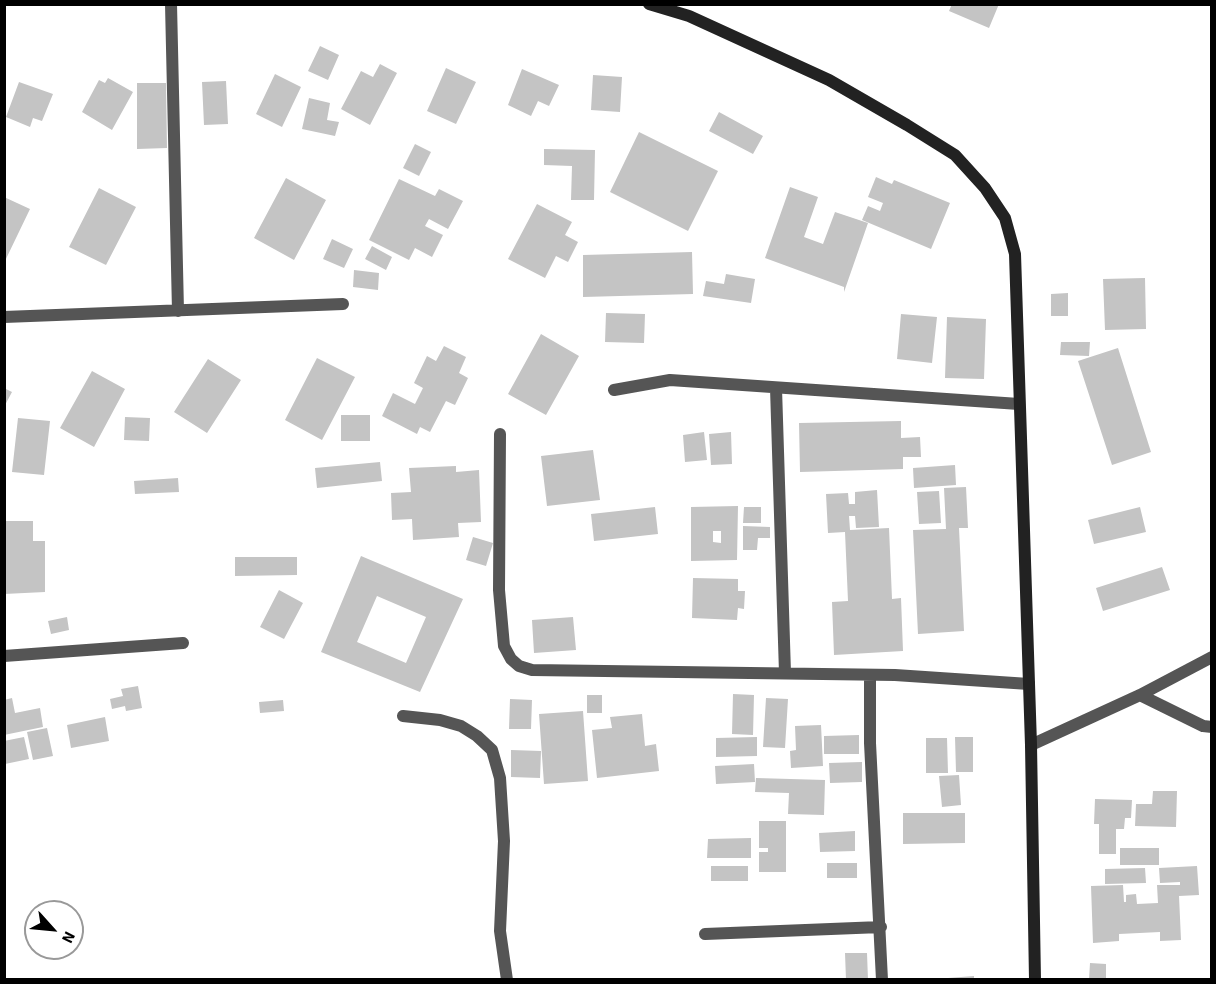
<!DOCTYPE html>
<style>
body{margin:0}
#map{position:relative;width:1216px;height:984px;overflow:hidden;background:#fff;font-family:"Source Sans 3",sans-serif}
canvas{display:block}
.frame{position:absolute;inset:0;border:6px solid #000;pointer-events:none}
.north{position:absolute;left:24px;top:900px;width:60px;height:60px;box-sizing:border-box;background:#fff;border:2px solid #999;border-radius:50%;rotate:117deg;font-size:16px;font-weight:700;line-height:24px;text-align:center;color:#000}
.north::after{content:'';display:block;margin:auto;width:21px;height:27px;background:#000;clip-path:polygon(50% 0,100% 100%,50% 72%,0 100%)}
</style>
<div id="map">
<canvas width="1216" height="984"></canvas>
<div class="frame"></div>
<div class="north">N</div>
</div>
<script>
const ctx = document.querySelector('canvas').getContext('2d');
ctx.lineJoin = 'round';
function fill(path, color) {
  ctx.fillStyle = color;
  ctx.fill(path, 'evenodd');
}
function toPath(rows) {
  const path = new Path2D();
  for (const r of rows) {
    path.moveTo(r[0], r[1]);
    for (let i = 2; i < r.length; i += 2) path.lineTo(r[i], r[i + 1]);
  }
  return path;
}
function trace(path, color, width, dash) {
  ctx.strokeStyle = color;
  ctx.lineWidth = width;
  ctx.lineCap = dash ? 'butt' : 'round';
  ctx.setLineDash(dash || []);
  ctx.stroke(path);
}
fill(toPath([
 [952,4,999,4,989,28,949,11],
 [320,46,339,55,328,80,308,71],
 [380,64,397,73,370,125,341,109,361,71,373,77],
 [446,68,476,82,456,124,427,111],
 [522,69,559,85,549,106,538,101,531,116,508,105],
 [275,74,301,87,282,127,256,114],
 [593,75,622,77,620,112,591,110],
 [108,78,133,92,112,130,82,112,99,80,105,83],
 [226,81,228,124,204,125,202,82],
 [19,82,53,94,42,121,33,118,30,127,6,117],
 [137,83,166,83,167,148,137,149],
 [309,98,330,103,327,120,339,122,335,136,302,129],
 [719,112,763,136,753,154,709,131],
 [639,132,718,171,688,231,610,192],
 [415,144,431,152,419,176,403,168],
 [544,149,595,150,594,200,571,200,572,166,544,165],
 [876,177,892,184,894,180,950,203,931,249,862,220,868,206,880,211,883,203,868,197],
 [286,178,326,200,294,260,254,238],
 [399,179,435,196,439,189,463,201,448,229,429,219,425,226,443,235,432,257,415,248,409,260,369,240],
 [790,187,818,197,804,237,823,244,835,212,868,223,844,292,844,287,765,258],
 [99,188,136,207,106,265,69,247],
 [4,197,30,209,4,263],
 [537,204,572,222,565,235,578,242,568,262,556,256,545,278,508,259],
 [332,239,353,249,344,268,323,259],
 [372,246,392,257,386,270,365,259],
 [692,252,693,294,583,297,583,255],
 [354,270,379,273,378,290,353,287],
 [726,274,755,279,751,303,703,296,706,281,724,284],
 [1145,278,1146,329,1105,330,1103,279],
 [1068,293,1068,316,1051,316,1051,294],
 [606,313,645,314,644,343,605,342],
 [901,314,937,317,932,363,897,359],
 [947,317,986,319,984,379,945,378],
 [541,334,579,356,546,415,508,394],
 [1061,342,1090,342,1089,356,1060,355],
 [444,346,466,357,459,373,468,378,455,405,446,401,430,432,420,427,417,434,382,416,393,393,415,404,423,388,414,383,427,356,436,361],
 [1118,348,1151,452,1112,465,1078,361],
 [317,358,355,377,322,440,285,420],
 [208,359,241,380,207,433,174,412],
 [92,371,125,389,94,447,60,428],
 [4,388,12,392,4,407],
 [341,415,370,415,370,441,341,441],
 [125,417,150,418,149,441,124,440],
 [18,418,50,421,44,475,12,472],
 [901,421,901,438,920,437,921,457,903,457,903,469,800,472,799,423],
 [704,432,707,460,685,462,683,435],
 [731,432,732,464,711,465,709,434],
 [593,450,600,500,547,506,541,456],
 [380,462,382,481,317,488,315,468],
 [955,465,956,485,914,488,913,468],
 [456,466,456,472,479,470,481,522,458,523,459,537,413,540,412,519,392,520,391,493,411,492,409,468],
 [178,478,179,492,135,494,134,481],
 [966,487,968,528,959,528,964,631,918,634,913,530,946,529,944,488],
 [877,490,879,527,856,528,855,516,849,516,850,530,889,528,892,599,901,598,903,651,834,655,832,602,848,601,845,532,828,533,826,494,848,493,849,504,855,504,855,492],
 [939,491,941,523,919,524,917,492],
 [738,506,737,560,691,561,691,507],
 [713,531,721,531,721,543,713,542],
 [655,507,658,534,594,541,591,514],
 [744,507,761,507,761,523,743,523],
 [1140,507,1146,532,1094,544,1088,520],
 [4,521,33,521,33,541,45,541,45,592,4,594],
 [743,526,770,527,770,538,758,538,757,550,743,550],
 [473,537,493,543,486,566,466,560],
 [361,556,463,599,420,692,321,652],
 [377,596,426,617,406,663,357,642],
 [235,557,297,557,297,575,235,576],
 [1162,567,1170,590,1103,611,1096,588],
 [693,578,738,579,738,591,745,591,744,609,738,608,737,620,692,618],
 [279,590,303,603,284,639,260,627],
 [67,617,69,630,51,634,48,621],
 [573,617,576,650,534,653,532,620],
 [138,686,142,708,126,711,125,706,112,709,110,699,123,696,121,689],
 [733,694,754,695,753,735,732,734],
 [587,695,602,695,602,713,587,713],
 [12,698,15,713,40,708,43,727,4,735,4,700],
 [766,698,788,699,785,748,763,747],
 [510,699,532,700,531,729,509,729],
 [283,700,284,711,260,713,259,702],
 [583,711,588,781,544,784,539,714],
 [642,714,645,746,656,744,659,771,597,778,592,730,612,728,610,717],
 [105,717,109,741,71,748,67,725],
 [821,725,823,766,791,768,790,751,796,750,795,726],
 [47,728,53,756,33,760,27,732],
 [859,735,859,754,824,754,824,736],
 [24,737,29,759,5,764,4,741],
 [757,737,757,756,716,757,716,738],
 [955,737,973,737,973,772,956,772],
 [926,738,947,738,948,773,926,773],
 [511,750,541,751,540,778,511,777],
 [862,762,862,782,830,783,829,763],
 [754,764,755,782,716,784,715,766],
 [959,775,961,805,942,807,939,776],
 [756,778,825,780,824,815,788,814,789,793,755,792],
 [1153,791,1177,791,1176,827,1135,826,1136,804,1152,804],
 [1095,799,1132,800,1131,818,1125,818,1124,829,1116,829,1116,854,1099,854,1099,824,1094,824],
 [903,813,965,813,965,843,903,844],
 [759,821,786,821,786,872,759,872,759,852,768,852,768,848,759,848],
 [855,831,855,851,820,852,819,833],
 [751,838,751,858,707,858,708,839],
 [1120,848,1159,848,1159,865,1120,865],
 [827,863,857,863,857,878,827,878],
 [711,866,748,866,748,881,711,881],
 [1197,866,1199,895,1179,896,1181,940,1160,941,1160,932,1119,934,1119,941,1093,943,1091,886,1123,885,1124,902,1126,902,1126,895,1136,894,1137,904,1158,903,1157,885,1180,885,1180,882,1160,883,1159,868],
 [1145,868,1146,883,1105,884,1105,869],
 [845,953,867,953,868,980,846,980],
 [1090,963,1106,964,1106,980,1089,980],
 [974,976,974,980,948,980,948,978]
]), '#c4c4c4');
trace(toPath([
 [171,4,178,311],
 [4,317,343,304],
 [776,388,785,673],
 [614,390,670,380,1019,404],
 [500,434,499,590,504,646,511,659,519,666,532,670,895,675,1029,684],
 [4,656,183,643],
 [870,676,870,743,882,980],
 [1140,695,1203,726,1212,727],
 [403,716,440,720,461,726,477,736,492,750,500,778,504,841,500,931,507,980],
 [1031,745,1140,695,1212,657],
 [705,934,881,927]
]), '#555', 12);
trace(toPath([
 [649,4,689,16,829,80,907,125,955,155,985,188,1005,218,1015,254,1031,745,1035,980]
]), '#222', 12);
</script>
